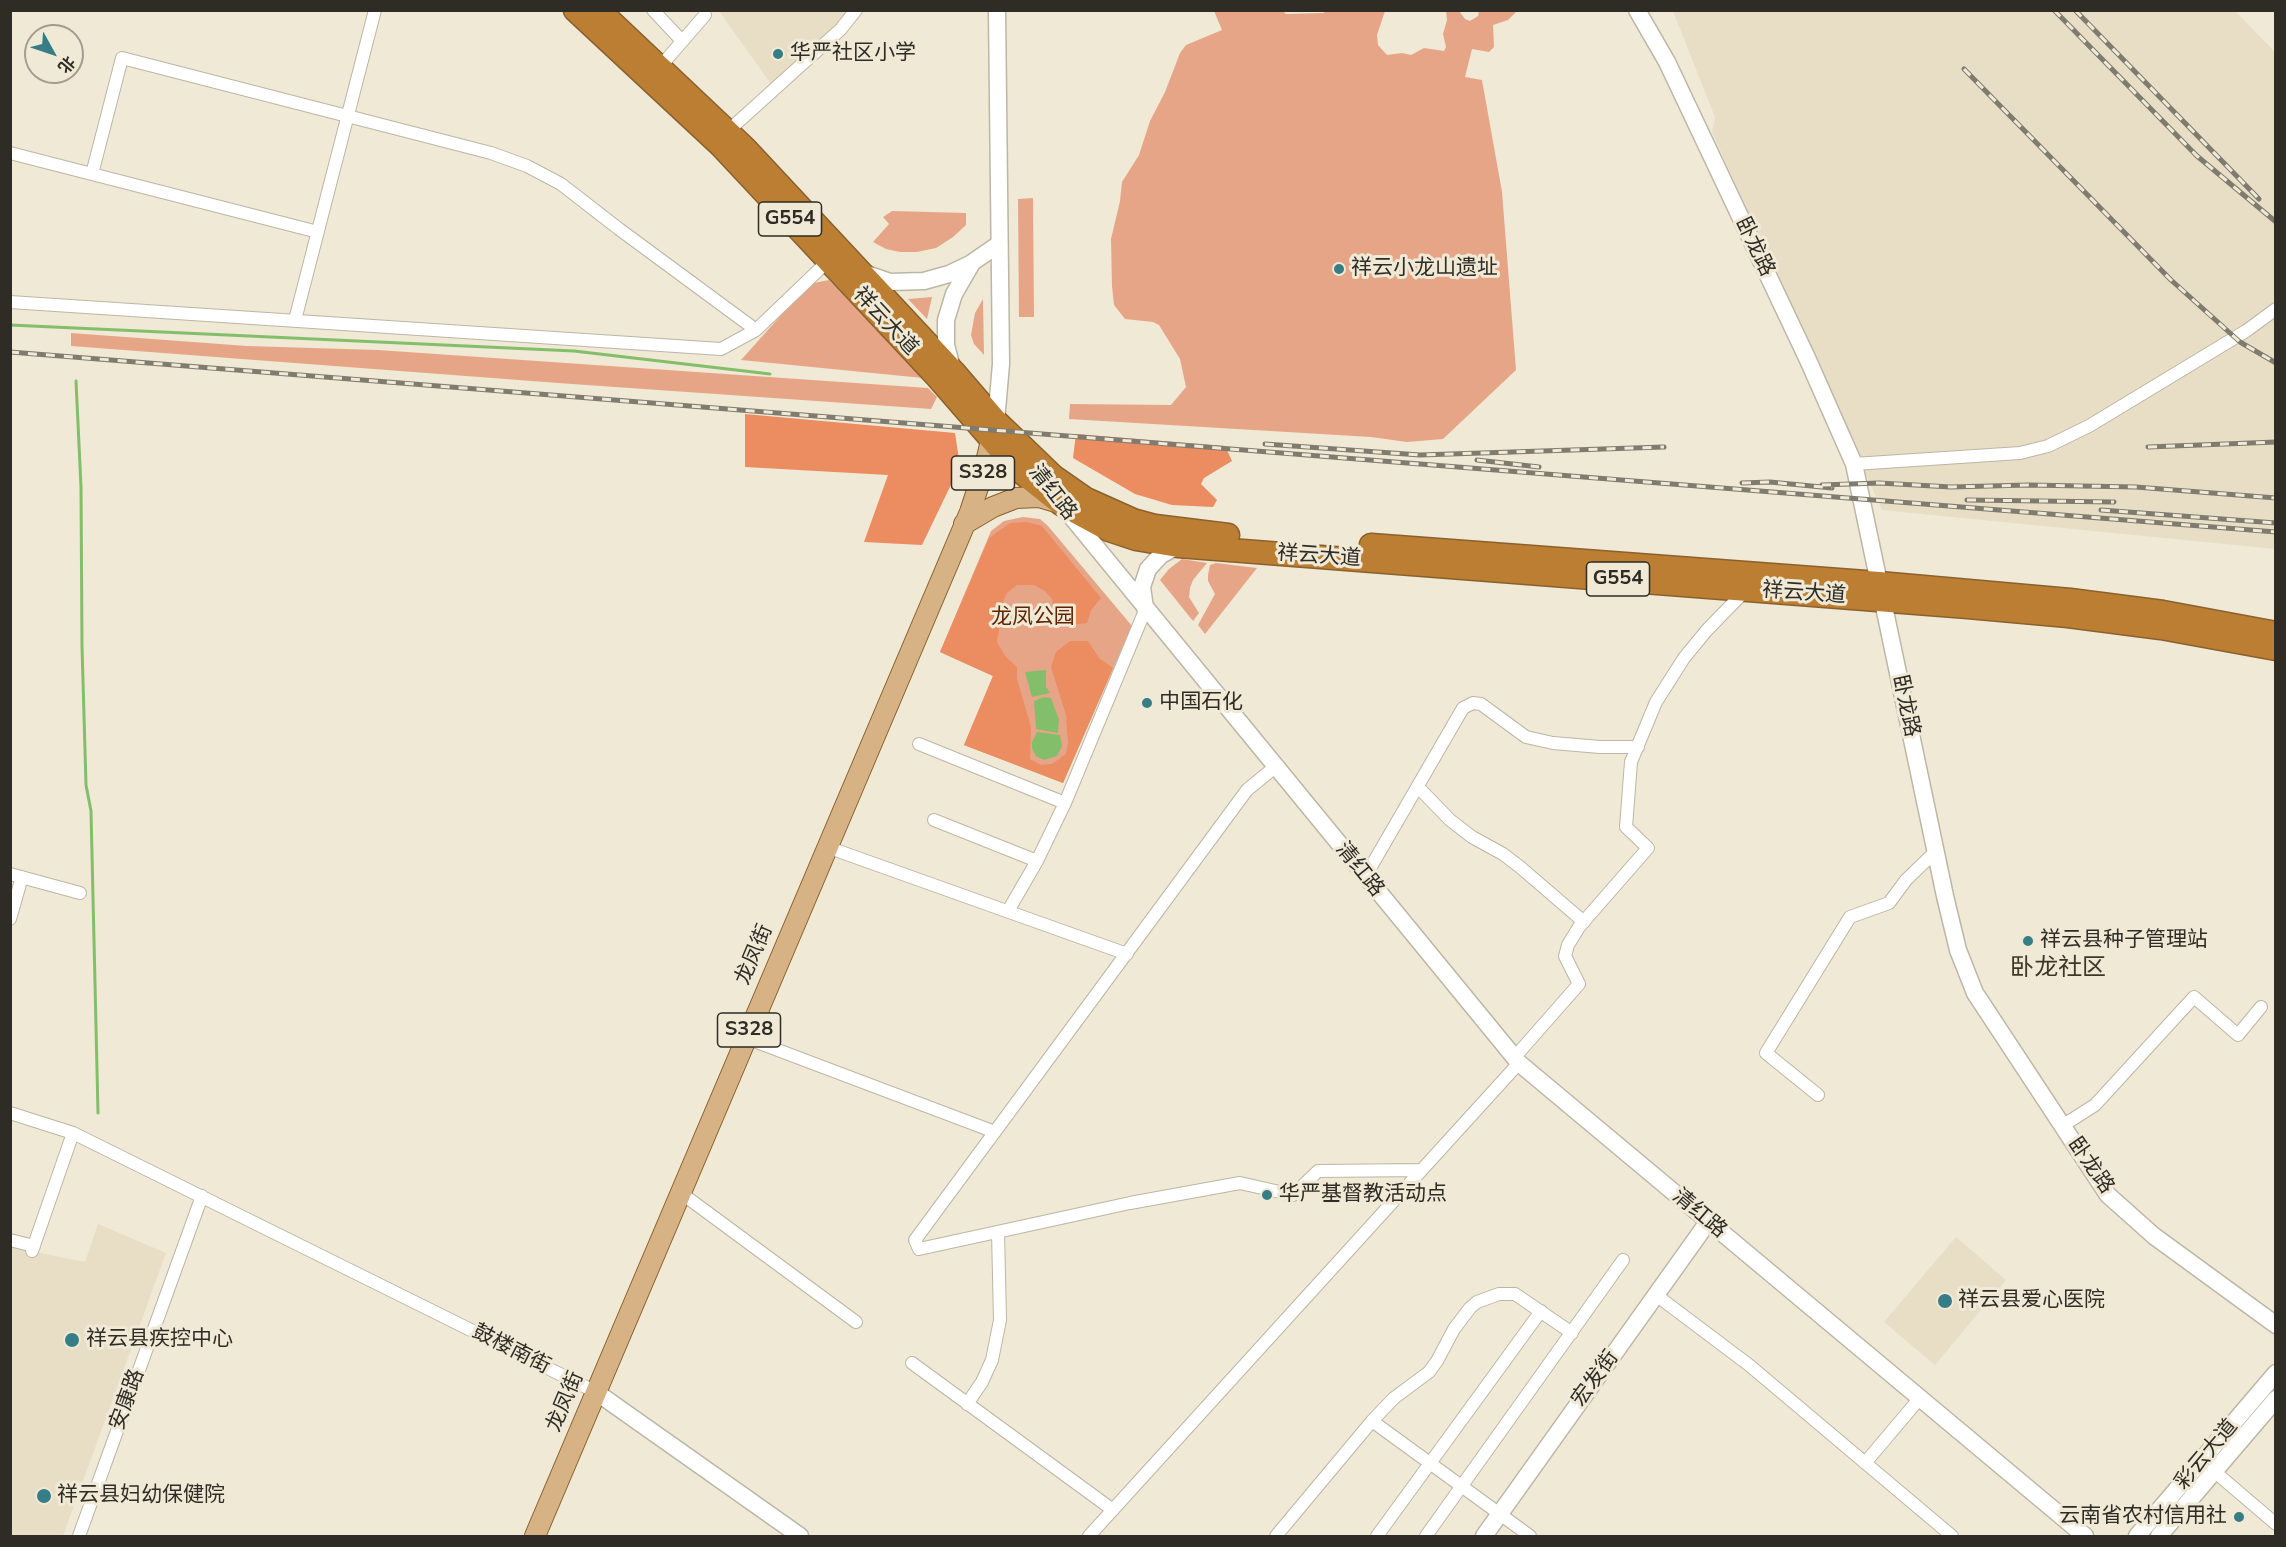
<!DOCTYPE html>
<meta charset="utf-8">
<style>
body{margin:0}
#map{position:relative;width:2286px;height:1547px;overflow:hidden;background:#efe9d6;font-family:"Nunito Sans","Noto Sans SC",sans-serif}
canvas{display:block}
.frame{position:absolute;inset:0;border:12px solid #2e2c25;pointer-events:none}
.north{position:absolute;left:24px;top:24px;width:60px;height:60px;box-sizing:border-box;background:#efe9d6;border:2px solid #a29d8f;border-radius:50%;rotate:130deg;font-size:16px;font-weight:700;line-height:24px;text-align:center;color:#2e2c25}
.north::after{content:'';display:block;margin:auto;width:21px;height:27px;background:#367d86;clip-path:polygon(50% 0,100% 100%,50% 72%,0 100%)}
</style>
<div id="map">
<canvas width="2286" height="1547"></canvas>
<div class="frame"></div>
<div class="north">北</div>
</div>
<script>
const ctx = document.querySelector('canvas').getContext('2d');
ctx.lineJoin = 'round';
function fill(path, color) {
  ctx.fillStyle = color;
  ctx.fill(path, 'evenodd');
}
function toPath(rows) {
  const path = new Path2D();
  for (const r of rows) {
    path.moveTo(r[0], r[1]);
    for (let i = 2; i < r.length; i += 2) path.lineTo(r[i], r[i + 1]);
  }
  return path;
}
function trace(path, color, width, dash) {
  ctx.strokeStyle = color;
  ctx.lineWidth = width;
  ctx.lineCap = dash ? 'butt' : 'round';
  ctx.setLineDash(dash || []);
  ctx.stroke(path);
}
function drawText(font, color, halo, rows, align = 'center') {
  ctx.font = font + ' "Nunito Sans","Noto Sans SC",sans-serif';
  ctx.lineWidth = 6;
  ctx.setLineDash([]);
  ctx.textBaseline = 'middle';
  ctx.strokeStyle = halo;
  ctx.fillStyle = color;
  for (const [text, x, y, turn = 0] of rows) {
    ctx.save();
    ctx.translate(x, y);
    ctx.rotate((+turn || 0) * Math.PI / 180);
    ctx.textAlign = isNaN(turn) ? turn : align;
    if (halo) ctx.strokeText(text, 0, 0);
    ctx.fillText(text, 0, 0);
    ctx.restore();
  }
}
fill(toPath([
 [719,11,851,11,839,24,771,84],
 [1673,11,2235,11,2275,52,2275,549,1882,510,1712,132,1715,117],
 [98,1224,166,1253,63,1536,11,1536,10,1247,85,1262],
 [1956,1237,2006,1280,1935,1365,1884,1322]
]), '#e7dec5');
fill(toPath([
 [1325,11,1385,11,1377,35,1378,45,1387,55,1402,53,1411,55,1424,48,1444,51,1446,47,1443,34,1447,20,1446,11,1459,11,1465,19,1470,21,1478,16,1479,11,1517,11,1508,20,1493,25,1494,47,1489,52,1472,49,1465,77,1482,80,1502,192,1516,370,1443,439,1407,442,1371,437,1069,419,1070,404,1171,405,1186,387,1180,359,1159,325,1153,322,1125,319,1114,305,1112,286,1111,239,1120,201,1122,182,1139,155,1150,121,1165,92,1180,53,1186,45,1222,30,1214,11,1283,11,1286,14,1324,13],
 [1033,198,1034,317,1019,317,1018,199],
 [892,211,966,213,966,225,953,237,936,248,917,252,900,252,886,249,873,242,889,224,883,217],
 [829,280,923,378,741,360,809,284],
 [932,297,927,319,908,299],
 [983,299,984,355,974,344,971,335,975,313],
 [71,333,247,346,378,350,928,388,937,397,931,409,558,383,71,346],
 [1023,517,1040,519,1048,526,1132,626,1063,783,964,745,993,676,940,652,991,531,1004,521],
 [1182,559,1207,563,1193,580,1190,588,1189,597,1199,613,1193,621,1160,580,1169,569],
 [1216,563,1257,568,1205,634,1198,625,1215,594,1208,581,1208,575,1210,565]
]), '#e7a587');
fill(toPath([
 [745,414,955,433,960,466,922,545,864,542,888,475,745,467],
 [1076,434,1225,446,1232,461,1204,478,1201,484,1217,500,1213,507,1172,505,1135,494,1073,458],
 [1027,522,1042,526,1101,598,1091,610,1087,623,1073,625,1061,622,1054,612,1052,599,1045,591,1034,585,1017,585,1007,593,1004,599,997,642,1005,656,1017,667,1017,679,1031,727,1030,759,1041,765,1052,764,1066,754,1068,743,1066,715,1051,667,1056,652,1070,641,1088,641,1099,658,1113,668,1063,783,964,745,993,676,940,652,989,538,1010,523]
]), '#eb8c61');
fill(toPath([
 [1046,670,1046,687,1050,693,1032,697,1025,672],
 [1044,697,1051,698,1059,720,1058,733,1036,729,1034,701],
 [1037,732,1060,735,1062,746,1057,756,1044,760,1036,756,1032,748,1032,742]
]), '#83be6a');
trace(toPath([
 [10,325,574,351,770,374],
 [76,381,81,487,82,646,86,785,91,811,98,1113]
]), '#83be6a', 3);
const street = toPath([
 [653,10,682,41],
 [660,67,705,15],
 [728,131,841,29,856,10],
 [10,153,318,232],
 [92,174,122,58,491,153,527,166,561,184,619,229,756,330],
 [10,302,721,349,756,330,828,261],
 [295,320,375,10],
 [1854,464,2020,453,2048,446,2089,426,2246,331,2276,309],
 [919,744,1065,803],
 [1275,767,1247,790,915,1240,919,1249,1130,1203,1240,1183,1293,1195,1318,1171,1421,1170],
 [1418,787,1450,820,1472,837,1503,854,1520,867,1584,922],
 [934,820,1037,861],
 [827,847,1127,954],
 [10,874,80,893],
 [1365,877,1463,708,1473,703,1481,704,1526,737,1553,743,1600,747,1638,747],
 [1008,911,1037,861,1065,803,1146,608],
 [10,919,22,877],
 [746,1038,995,1132],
 [1514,1058,1579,984,1565,956,1568,945,1579,927,1648,848,1626,827,1631,762,1656,702,1684,658,1707,630,1746,590],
 [1818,1095,1766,1053,1850,917,1889,903,1906,880,1935,852],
 [10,1113,73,1133,596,1392],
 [2062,1126,2095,1105,2194,997,2238,1035,2261,1007],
 [681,1193,856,1322],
 [10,1240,34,1246],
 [32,1251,73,1133],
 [1656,1295,1749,1365,1952,1536],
 [912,1363,1113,1510],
 [967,1404,982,1382,992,1360,1000,1320,998,1232],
 [1372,1421,1530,1536],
 [1865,1463,1920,1398],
 [2215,1472,2276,1524],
 [79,1536,202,1196],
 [1089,1536,1519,1063],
 [1276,1536,1372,1421,1394,1398,1429,1372,1437,1361,1454,1329,1470,1308,1477,1302,1499,1294,1515,1294,1572,1333],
 [1377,1536,1541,1311],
 [1426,1536,1623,1260]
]);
const secondary = toPath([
 [997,10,1001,364,996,421,999,425],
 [1637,10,1667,62,1808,360,1854,464,1945,896,1958,950,1975,993,2108,1195,2154,1236,2276,1325],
 [864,273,890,282,924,281,949,274,970,264,999,244],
 [952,368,946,345,946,320,954,294,972,263],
 [1065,509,1519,1063,2085,1536],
 [1145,608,1142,587,1148,569,1161,555,1178,546],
 [596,1392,800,1536],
 [1484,1536,1708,1222],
 [2137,1536,2276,1373],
 [2159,1536,2276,1399]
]);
const primary = toPath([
 [964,524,993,507,1016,498,1039,497,1059,503],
 [535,1536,970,512,985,466,994,428]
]);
const highway = toPath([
 [575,10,720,145,938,378,1017,469,1061,504,1109,530,1136,539,1178,546,1968,607,2068,616,2161,628,2276,649],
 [599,10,745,148,954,372,996,421,1053,476,1086,499,1133,520,1155,526,1228,535],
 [1371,545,1879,583,2070,600,2163,612,2276,633]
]);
trace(street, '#bcb6a5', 14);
trace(secondary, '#bcb6a5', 19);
trace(primary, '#8a612d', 22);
trace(highway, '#8a612d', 25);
trace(street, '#fff', 12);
trace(secondary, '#fff', 16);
trace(primary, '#d7b284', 20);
trace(highway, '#bc7e32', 22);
const rail = toPath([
 [2054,10,2197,156,2276,222],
 [2075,10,2259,199],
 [1964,69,2171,280,2240,342,2276,363],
 [10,352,2276,532],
 [1265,444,1420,455,1664,447],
 [2148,447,2276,442],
 [1477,460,1539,467],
 [1742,483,1770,482,1832,488],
 [1822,485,1879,483,1951,487,2028,485,2136,487,2276,498],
 [1967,500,2114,502],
 [2101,510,2276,523]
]);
trace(rail, '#7f7b6f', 5);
trace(rail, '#efe9d6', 3, [9]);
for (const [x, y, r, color] of [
 [778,54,6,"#367d86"],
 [1339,269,6,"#367d86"],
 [1147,703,6,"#367d86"],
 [2028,941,6,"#367d86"],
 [1267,1195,6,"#367d86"],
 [1945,1301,8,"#367d86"],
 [72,1340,8,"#367d86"],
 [44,1496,8,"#367d86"],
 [2239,1517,6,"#367d86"]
]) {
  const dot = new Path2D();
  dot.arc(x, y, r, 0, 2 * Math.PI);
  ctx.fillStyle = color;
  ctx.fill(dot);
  trace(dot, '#efe9d6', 2);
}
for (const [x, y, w] of [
 [790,219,63],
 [983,473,63],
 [1618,579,63],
 [749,1030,63]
]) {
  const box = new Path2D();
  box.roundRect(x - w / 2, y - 17, w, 34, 4.5);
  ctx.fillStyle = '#efe9d6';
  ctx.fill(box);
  trace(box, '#2e2c25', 1.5);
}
drawText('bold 20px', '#2e2c25', null, [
 ["G554",790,219],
 ["S328",983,473],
 ["G554",1618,579],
 ["S328",749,1030]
]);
drawText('21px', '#2e2c25', '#efe9d6', [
 ["华严社区小学",790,54],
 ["祥云小龙山遗址",1351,269],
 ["中国石化",1159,703],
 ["祥云县种子管理站",2040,941],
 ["华严基督教活动点",1279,1195],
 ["祥云县爱心医院",1958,1301],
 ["祥云县疾控中心",86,1340],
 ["祥云县妇幼保健院",57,1496],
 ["云南省农村信用社",2227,1517,"right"]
], 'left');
drawText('21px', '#2e2c25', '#efe9d6', [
 ["卧龙路",1754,247,64],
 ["祥云大道",885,322,47],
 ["清红路",1052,493,52],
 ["祥云大道",1319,557,4],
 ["祥云大道",1804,594,4],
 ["卧龙路",1905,706,78],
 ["清红路",1359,870,51],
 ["龙凤街",755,955,-67],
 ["卧龙路",2090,1166,55],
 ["清红路",1699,1214,40],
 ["鼓楼南街",511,1350,27],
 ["宏发街",1596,1379,-54],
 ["安康路",128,1400,-70],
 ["龙凤街",566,1402,-67],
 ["彩云大道",2207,1455,-50]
]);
drawText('21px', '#5f2403', '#efe9d6', [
 ["龙凤公园",1033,618]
]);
drawText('24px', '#3c3728', '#efe9d6', [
 ["卧龙社区",2058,969]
]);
</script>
